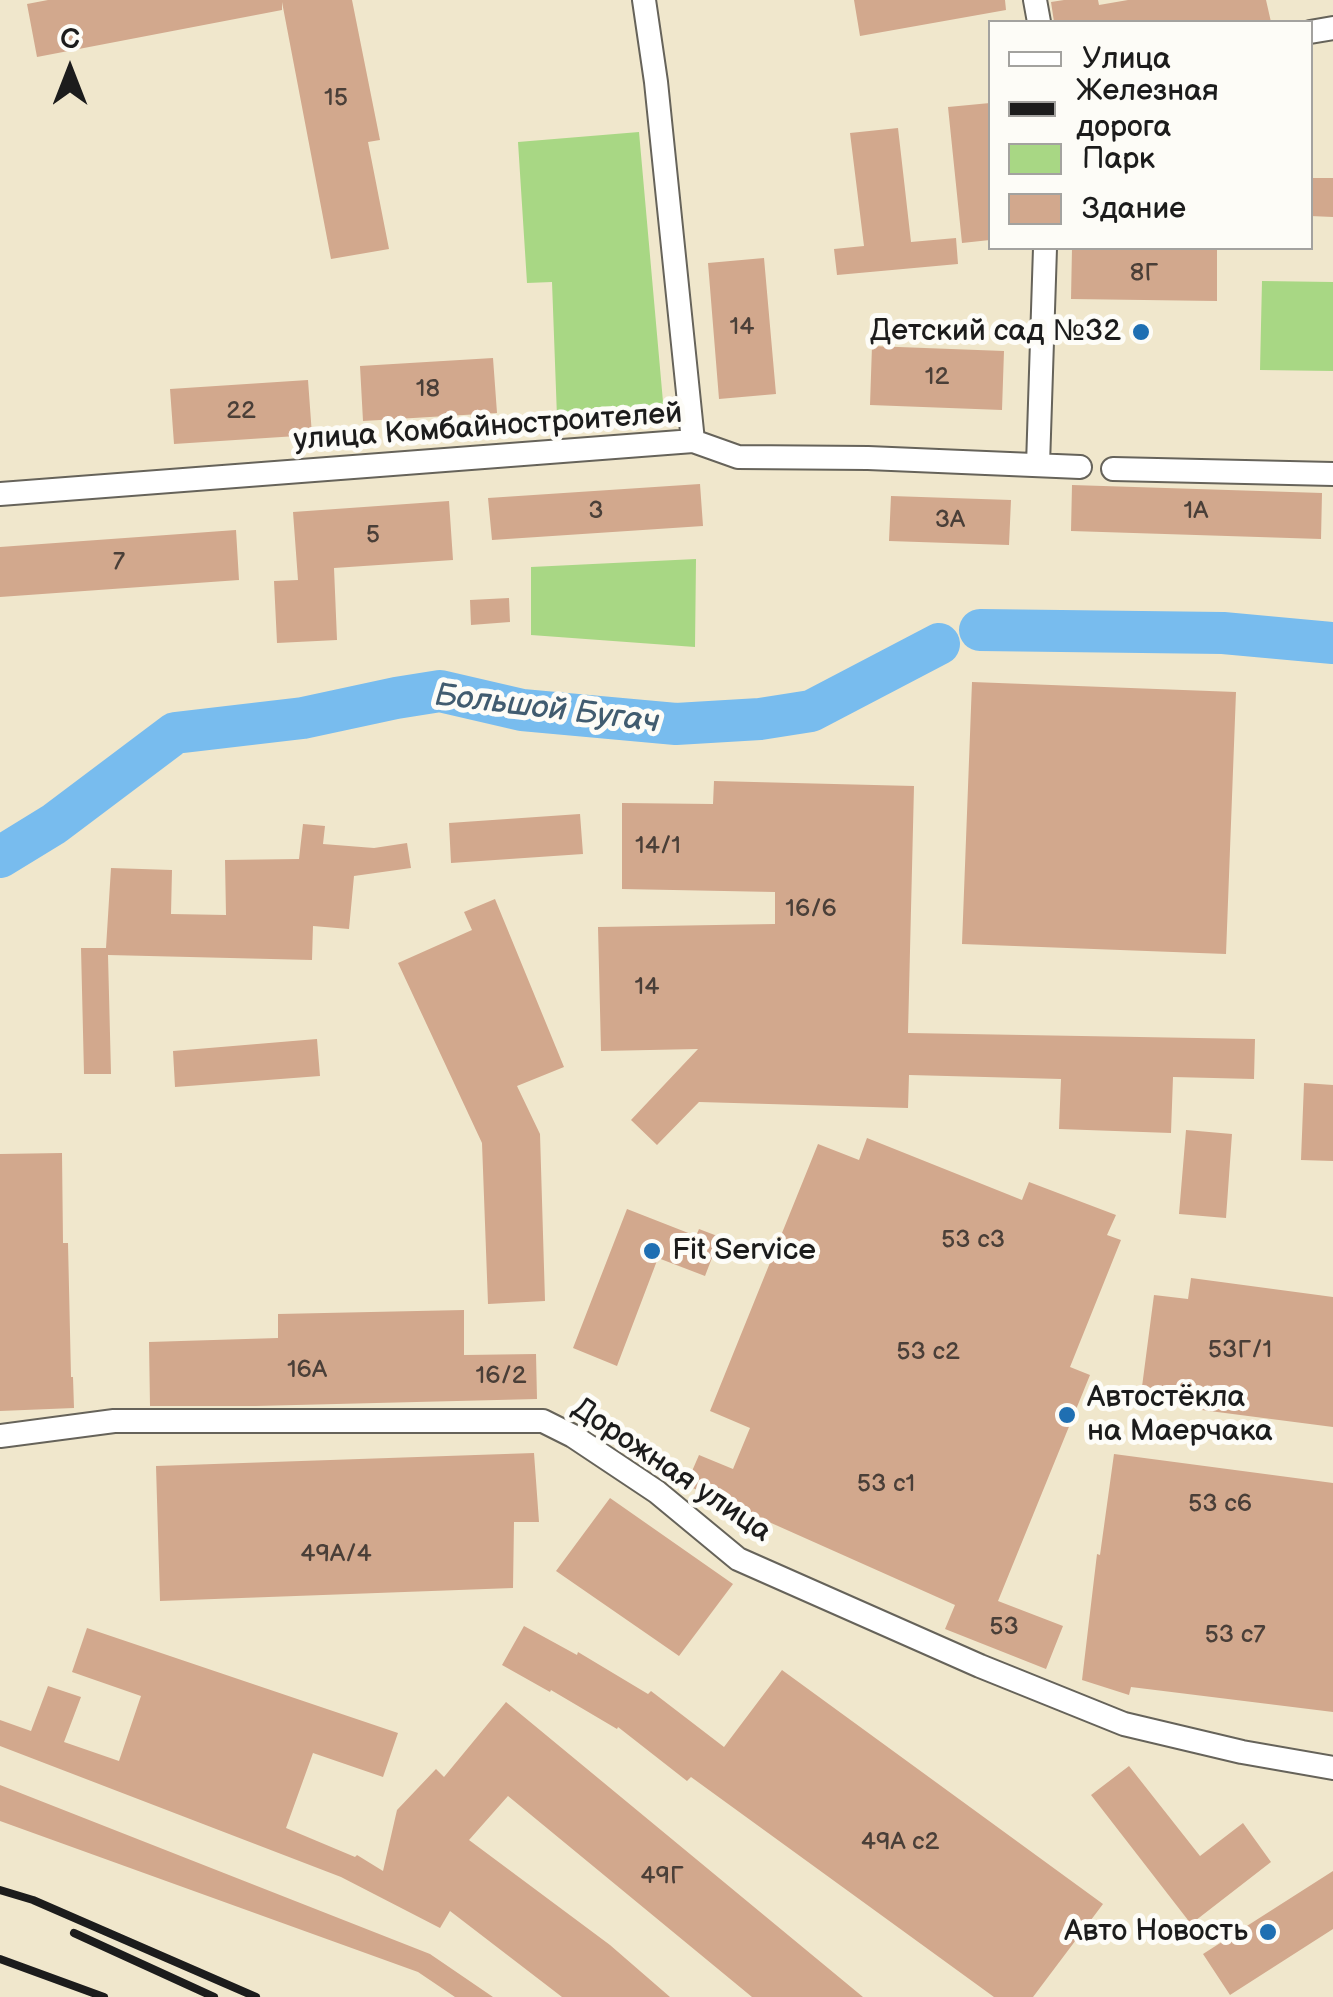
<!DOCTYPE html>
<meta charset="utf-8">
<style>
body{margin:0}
#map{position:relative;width:1333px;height:1997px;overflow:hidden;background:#f0e7cc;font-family:"Balsamiq Sans",sans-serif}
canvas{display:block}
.legend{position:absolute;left:988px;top:20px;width:325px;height:230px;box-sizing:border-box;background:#fdfcf7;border:2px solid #a3a29f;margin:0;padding:12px 18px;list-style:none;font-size:30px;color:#1c1c1c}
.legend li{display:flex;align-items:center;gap:20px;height:50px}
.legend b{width:50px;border:2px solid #a3a29f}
.north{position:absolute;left:20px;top:20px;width:100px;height:100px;-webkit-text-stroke:8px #fdfcf7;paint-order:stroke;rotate:0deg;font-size:28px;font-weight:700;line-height:40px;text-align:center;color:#1c1c1c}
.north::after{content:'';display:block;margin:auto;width:35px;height:45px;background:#1c1c1c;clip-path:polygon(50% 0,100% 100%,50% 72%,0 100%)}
</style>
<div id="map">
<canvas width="1333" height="1997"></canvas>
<ul class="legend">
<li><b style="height:12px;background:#fff"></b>Улица</li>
<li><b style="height:12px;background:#1c1c1c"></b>Железная дорога</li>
<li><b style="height:28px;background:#a8d784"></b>Парк</li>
<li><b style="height:28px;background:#d2a88d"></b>Здание</li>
</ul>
<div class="north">С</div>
</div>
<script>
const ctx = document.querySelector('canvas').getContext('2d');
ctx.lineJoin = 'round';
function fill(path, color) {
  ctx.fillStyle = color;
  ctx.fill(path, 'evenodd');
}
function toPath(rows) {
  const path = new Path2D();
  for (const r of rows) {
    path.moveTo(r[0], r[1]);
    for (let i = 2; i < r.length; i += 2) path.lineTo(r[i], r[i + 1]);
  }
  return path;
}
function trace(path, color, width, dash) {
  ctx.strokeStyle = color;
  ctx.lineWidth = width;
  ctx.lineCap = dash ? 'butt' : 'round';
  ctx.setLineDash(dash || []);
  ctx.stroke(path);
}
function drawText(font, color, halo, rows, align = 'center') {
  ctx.font = font + ' "Balsamiq Sans",sans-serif';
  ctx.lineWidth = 10;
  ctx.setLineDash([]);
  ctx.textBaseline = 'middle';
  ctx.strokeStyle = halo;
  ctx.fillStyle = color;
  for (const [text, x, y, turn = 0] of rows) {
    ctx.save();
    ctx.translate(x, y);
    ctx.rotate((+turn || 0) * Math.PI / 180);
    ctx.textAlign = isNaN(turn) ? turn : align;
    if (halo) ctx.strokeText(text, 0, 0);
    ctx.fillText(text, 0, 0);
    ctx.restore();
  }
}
fill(toPath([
 [639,132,664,413,557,417,552,282,527,283,518,142],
 [1262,281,1333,282,1333,371,1260,370],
 [696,559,695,647,531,635,531,567]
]), '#a8d784');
trace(toPath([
 [980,630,1223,633,1333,643],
 [0,857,54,824,175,733,303,718,396,698,440,691,522,710,676,724,760,719,811,711,939,644]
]), '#78bcee', 42);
fill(toPath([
 [48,0,352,0,380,140,368,142,389,249,331,259,282,2,282,10,37,57,27,4],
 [854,0,1005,0,1006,10,860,36],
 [1064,0,1098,0,1099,5,1128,0,1266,0,1271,22,1054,22,1051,2],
 [990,103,990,240,962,243,948,107],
 [898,128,911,242,956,238,958,264,837,275,834,249,864,246,850,133],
 [1310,178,1333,178,1333,217,1310,216],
 [1072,248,1217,250,1217,301,1071,299],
 [764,258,776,394,719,399,708,263],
 [872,346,1004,351,1002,410,870,405],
 [493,358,497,413,363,421,360,366],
 [308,380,312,435,174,444,170,389],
 [700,484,703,526,492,540,488,498],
 [1072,485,1322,493,1321,539,1071,531],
 [891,496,1011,500,1009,545,889,541],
 [449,501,453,560,334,568,337,640,277,643,274,581,298,580,293,512],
 [236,530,239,580,0,597,0,547],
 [509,598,510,622,471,625,470,600],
 [972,682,1236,692,1226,954,962,944],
 [714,781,914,786,908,1033,1255,1039,1254,1079,1173,1077,1171,1133,1059,1129,1061,1079,909,1075,908,1108,699,1102,657,1145,631,1120,698,1049,601,1051,598,927,775,924,775,892,622,889,622,803,713,804],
 [580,814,583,854,451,863,449,823],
 [303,824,325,826,323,844,374,848,407,843,411,868,354,876,349,929,313,926,312,960,108,955,111,1074,84,1074,81,948,106,948,111,868,172,870,171,914,226,915,225,860,299,859],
 [495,899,564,1067,517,1086,540,1134,545,1301,488,1304,482,1143,398,963,472,930,464,912],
 [317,1039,320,1076,175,1087,173,1051],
 [1304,1083,1333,1085,1333,1161,1301,1160],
 [1186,1130,1232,1134,1226,1218,1179,1214],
 [867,1138,1022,1200,1029,1182,1116,1215,1107,1235,1121,1240,1070,1367,1090,1375,998,1601,1063,1626,1046,1669,945,1629,955,1605,686,1485,699,1455,733,1469,750,1428,710,1411,818,1144,859,1160],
 [62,1153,63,1243,68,1243,71,1377,73,1377,74,1408,0,1411,0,1154],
 [627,1209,696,1236,699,1229,720,1237,705,1276,658,1258,617,1366,573,1348],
 [1191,1278,1333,1297,1333,1427,1140,1402,1154,1295,1188,1299],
 [464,1310,464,1355,536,1354,537,1399,256,1406,150,1406,149,1342,278,1338,278,1314],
 [534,1453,539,1522,514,1522,513,1588,160,1601,156,1466],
 [1114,1454,1333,1483,1333,1712,1131,1687,1129,1695,1082,1680,1097,1554,1100,1555],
 [610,1498,733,1584,679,1656,556,1571],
 [524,1626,577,1655,578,1652,648,1694,651,1691,724,1747,782,1670,1103,1904,1033,1997,994,1997,691,1777,687,1781,618,1727,617,1729,551,1690,550,1692,502,1665],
 [87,1628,398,1733,383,1777,313,1753,286,1828,355,1857,357,1855,383,1871,397,1810,436,1769,444,1777,506,1702,863,1997,752,1997,508,1796,469,1840,610,1945,670,1997,562,1997,450,1911,440,1928,341,1877,0,1746,0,1720,31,1731,48,1686,81,1697,64,1742,119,1761,141,1696,72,1672],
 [1129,1766,1200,1856,1243,1823,1271,1862,1191,1924,1091,1795],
 [0,1785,430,1954,493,1997,455,1997,418,1972,0,1821],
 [1333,1871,1333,1929,1230,1995,1203,1954]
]), '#d2a88d');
const minor = toPath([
 [644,0,656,82,693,441],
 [1035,0,1039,22],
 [1310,32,1333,28],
 [1038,465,1045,248],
 [1113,469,1333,474],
 [0,494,693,441,738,457,868,458,1080,467],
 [0,1436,114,1421,543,1421,573,1436,657,1492,738,1559,980,1666,1124,1724,1242,1752,1333,1768]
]);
trace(minor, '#66635a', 26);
trace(minor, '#fff', 22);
trace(toPath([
 [0,1890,33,1900,256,1997],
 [74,1933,214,1997],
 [0,1959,104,1997]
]), '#1c1c1c', 8);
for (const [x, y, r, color] of [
 [1141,332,10,"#1f6fb2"],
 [652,1251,10,"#1f6fb2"],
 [1067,1415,10,"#1f6fb2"],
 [1268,1932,10,"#1f6fb2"]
]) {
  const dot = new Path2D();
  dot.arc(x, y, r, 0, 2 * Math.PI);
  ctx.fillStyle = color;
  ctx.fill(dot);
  trace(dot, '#fdfcf7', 4);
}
drawText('25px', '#4a3f38', null, [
 ["15",336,99],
 ["8Г",1144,274],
 ["14",742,328],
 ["12",937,378],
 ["18",428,390],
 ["22",241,412],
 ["3",596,512],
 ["1А",1196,512],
 ["3А",950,521],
 ["5",373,536],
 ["7",119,563],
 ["14/1",658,847],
 ["16/6",811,910],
 ["14",647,988],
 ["53 с3",973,1241],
 ["53Г/1",1240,1351],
 ["53 с2",928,1353],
 ["16А",307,1371],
 ["16/2",501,1377],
 ["53 с1",886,1485],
 ["53 с6",1220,1505],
 ["49А/4",336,1555],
 ["53",1004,1628],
 ["53 с7",1235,1636],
 ["49А с2",900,1843],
 ["49Г",662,1877]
]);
drawText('30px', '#1c1c1c', '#fdfcf7', [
 ["Детский сад №32",1121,332],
 ["Fit Service",672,1251,"left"],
 ["Автостёкла",1087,1398,"left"],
 ["на Маерчака",1087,1432,"left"],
 ["Авто Новость",1248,1932]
], 'right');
drawText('30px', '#1c1c1c', '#fdfcf7', [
 ["улица Комбайностроителей",488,428,-4],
 ["Дорожная улица",671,1471,34]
]);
drawText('italic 32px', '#415c70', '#fdfcf7', [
 ["Большой Бугач",547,710,7]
]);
</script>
